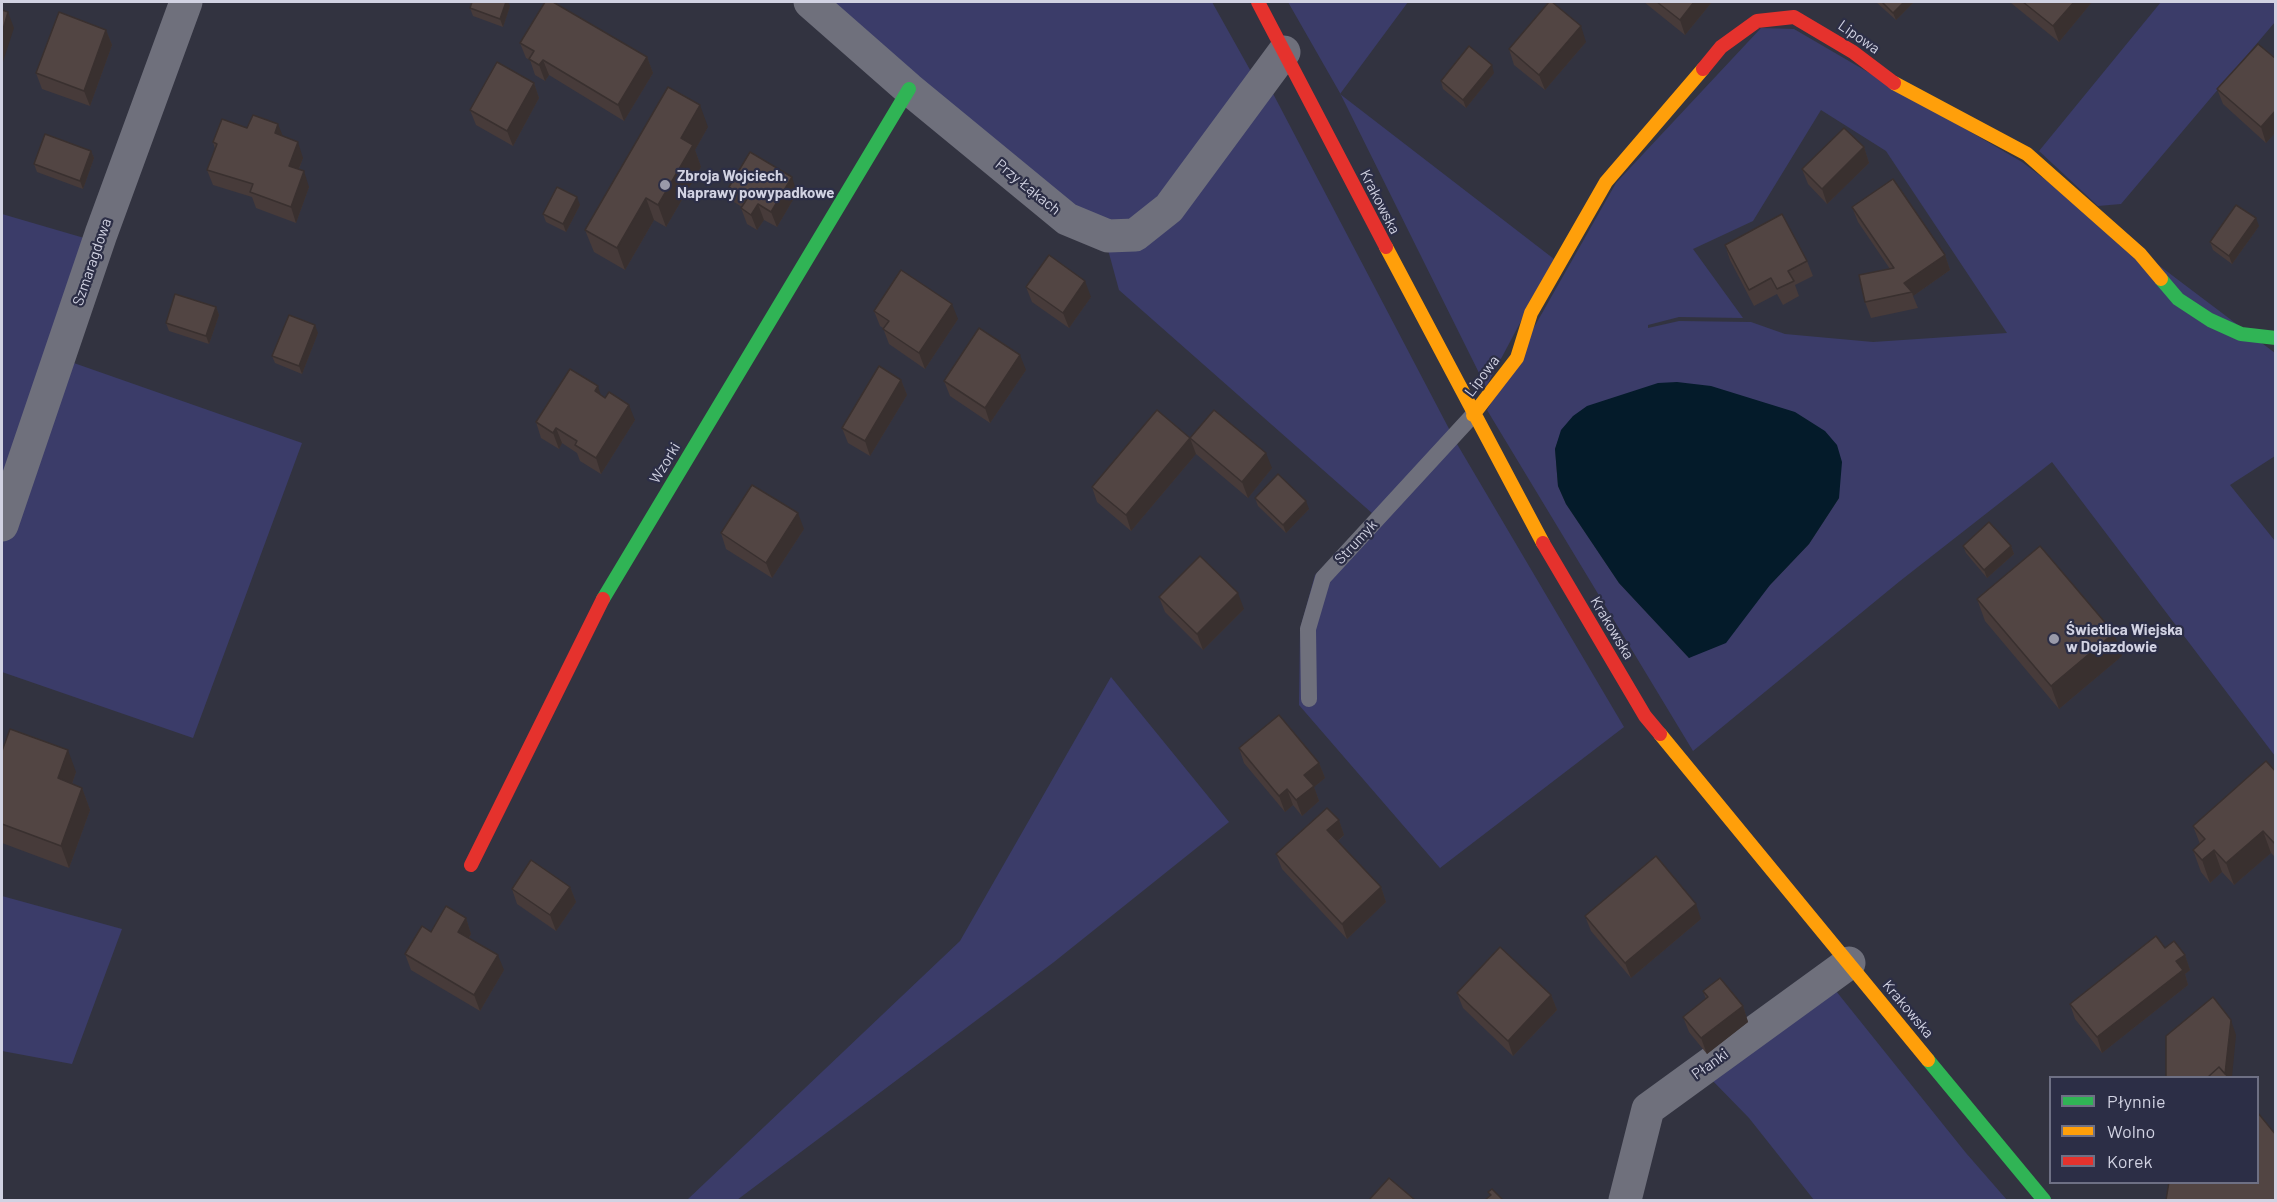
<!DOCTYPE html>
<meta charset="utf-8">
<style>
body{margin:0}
#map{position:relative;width:2277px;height:1202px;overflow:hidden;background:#323340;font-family:Barlow,sans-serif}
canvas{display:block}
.frame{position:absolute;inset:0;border:3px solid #d1d2e2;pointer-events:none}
.legend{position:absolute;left:2049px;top:1076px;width:210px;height:108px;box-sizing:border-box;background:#2c2e46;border:2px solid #6e7084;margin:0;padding:8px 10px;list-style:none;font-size:18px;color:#d1d2e2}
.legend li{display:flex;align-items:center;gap:12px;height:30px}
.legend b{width:30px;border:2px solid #6e7084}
</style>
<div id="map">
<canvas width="2277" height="1202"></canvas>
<div class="frame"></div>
<ul class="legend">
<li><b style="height:8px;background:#30b455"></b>Płynnie</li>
<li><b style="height:8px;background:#ff9f0a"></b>Wolno</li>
<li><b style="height:8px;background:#e5322d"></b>Korek</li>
</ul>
</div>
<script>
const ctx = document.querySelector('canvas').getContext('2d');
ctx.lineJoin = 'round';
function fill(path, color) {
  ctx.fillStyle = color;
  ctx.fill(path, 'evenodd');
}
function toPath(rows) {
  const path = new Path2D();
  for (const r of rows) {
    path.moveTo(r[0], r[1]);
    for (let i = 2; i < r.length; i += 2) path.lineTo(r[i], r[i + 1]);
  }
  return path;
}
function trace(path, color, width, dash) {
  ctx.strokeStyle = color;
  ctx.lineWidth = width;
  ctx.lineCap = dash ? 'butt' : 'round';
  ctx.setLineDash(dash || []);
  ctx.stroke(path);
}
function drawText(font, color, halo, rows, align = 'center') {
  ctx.font = font + ' Barlow,sans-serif';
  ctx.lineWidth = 4.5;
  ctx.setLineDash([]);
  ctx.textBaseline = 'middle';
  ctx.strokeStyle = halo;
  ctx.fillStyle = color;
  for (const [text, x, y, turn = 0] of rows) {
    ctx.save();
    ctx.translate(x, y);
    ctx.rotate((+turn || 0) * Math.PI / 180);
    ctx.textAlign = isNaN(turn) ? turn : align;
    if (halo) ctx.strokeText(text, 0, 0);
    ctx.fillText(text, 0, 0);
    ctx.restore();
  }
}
fill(toPath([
 [830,2,1212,2,1254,77,1136,225,1072,213],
 [1288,2,1408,2,1340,94,1554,259,1486,387,1340,93],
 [2161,2,2275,2,2275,22,2121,204,2098,206,2039,151],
 [1761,28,1794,29,2022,162,2275,353,2275,456,2230,485,2275,541,2275,756,2052,462,1900,581,1693,751,1487,410,1616,183],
 [1821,110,1886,151,2007,333,1873,342,1785,334,1751,322,1679,321,1648,328,1648,325,1679,317,1743,318,1693,249,1753,221],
 [1562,430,1839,498,1809,544,1770,585,1689,658,1619,583,1566,504,1558,486,1555,449],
 [1269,86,1457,444,1624,727,1440,868,1299,705,1300,629,1315,575,1373,514,1119,290,1107,246],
 [2,214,91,240,71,362,302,443,193,738,2,672],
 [1111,677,1229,822,1054,962,737,1200,687,1200,960,941],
 [2,896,122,929,72,1064,2,1051],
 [1832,986,1966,1153,2007,1200,1814,1200,1749,1118,1710,1078]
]), '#3b3c69');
fill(toPath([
 [1677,382,1711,386,1795,412,1825,431,1837,445,1842,462,1839,498,1809,544,1770,585,1726,643,1689,658,1619,583,1566,504,1558,486,1555,449,1561,430,1573,416,1587,406,1658,383]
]), '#041b2a');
trace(toPath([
 [1309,699,1308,629,1323,578,1473,415]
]), '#6f707c', 16);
trace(toPath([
 [810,2,909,89,1067,219,1108,236,1135,235,1169,208,1284,52],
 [2,525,101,234,186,2],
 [1625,1200,1648,1109,1849,963]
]), '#6f707c', 33);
trace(toPath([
 [2161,279,2178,299,2210,320,2241,334,2276,338],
 [603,599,909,89],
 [1928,1060,2044,1200]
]), '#30b455', 14);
trace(toPath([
 [1894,83,2027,154,2140,254,2161,279],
 [1386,247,1543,543],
 [1473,415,1517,358,1531,313,1606,182,1703,69],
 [1660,734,1928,1060]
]), '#ff9f0a', 14);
trace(toPath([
 [1258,2,1386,247],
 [1703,69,1721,47,1757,21,1794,17,1853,52,1894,83],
 [1543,543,1645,716,1660,734],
 [471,865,603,599]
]), '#e5322d', 14);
fill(toPath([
 [1644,2,1712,2,1685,35],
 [1876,2,1914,2,1896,20],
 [2011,2,2092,2,2059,42,2011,3],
 [510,6,503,27,473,16,470,8],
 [106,30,112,45,90,106,42,89,36,73],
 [1586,42,1545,90,1514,65,1509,49],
 [520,43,647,57,653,73,624,121,549,75,545,81,535,75,530,60,526,58],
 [2276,59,2276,132,2266,143,2223,104,2217,89],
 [1494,73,1466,108,1443,89,1441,81],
 [534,83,539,98,513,146,476,125,470,110],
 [708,127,695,150,701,167,666,227,654,220,625,270,594,252,585,230],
 [247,128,283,136,303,158,299,169,309,187,296,223,256,208,252,197,213,185,207,170,215,149,213,142],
 [1864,147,1869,163,1827,204,1808,184,1802,169],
 [91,151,94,158,83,189,37,172,34,164],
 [729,187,797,193,777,227,764,220,757,230,747,224,741,208,742,207,734,202],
 [580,205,566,232,546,222,543,214],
 [1852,207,1945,255,1950,270,1913,296,1918,308,1871,318,1865,302,1890,269,1858,222],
 [2259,226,2232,264,2213,250,2210,242],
 [1725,245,1807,261,1813,276,1795,285,1799,296,1783,305,1777,294,1754,306,1730,260],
 [1026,287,1091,297,1069,328,1032,302],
 [216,307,219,315,209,344,169,331,166,323],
 [874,311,958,319,925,369,889,344,883,328,880,326],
 [318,333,302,374,275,363,272,356],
 [1026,370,990,423,950,396,944,381],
 [901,380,907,395,870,456,848,443,842,428],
 [601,395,635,420,601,474,580,461,577,453,562,443,559,449,541,438,536,422],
 [1190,438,1272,468,1248,498,1196,454,1131,531,1097,502,1092,487],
 [1255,498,1309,509,1286,533,1258,506],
 [804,529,772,578,726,549,721,533],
 [1963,546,2011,546,2014,554,1987,578,1966,553],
 [1159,597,1244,609,1203,650,1165,612],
 [1977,599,2114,633,2122,656,2059,709,1985,621],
 [1239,748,1319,763,1325,778,1314,787,1319,801,1302,816,1293,805,1285,812,1244,763],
 [2,751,76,772,72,784,82,788,90,810,69,868,2,843],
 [2276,772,2276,858,2271,853,2234,885,2222,872,2210,883,2201,872,2193,850,2200,844,2193,826],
 [1339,820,1344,835,1338,841,1381,887,1386,902,1347,939,1282,869,1276,854],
 [570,887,576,902,556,931,517,904,512,889],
 [1585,916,1701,919,1631,978,1591,931],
 [466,918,471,934,469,938,504,970,480,1011,411,970,405,954,431,932],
 [2165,948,2185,955,2190,970,2185,974,2188,985,2102,1053,2075,1019,2070,1004],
 [1703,991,1743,1006,1748,1022,1707,1054,1689,1032,1683,1017,1706,999],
 [1457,993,1551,995,1557,1010,1513,1056,1463,1008]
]), '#473b3a');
fill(toPath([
 [506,2,508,2,510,6,503,27,500,19],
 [1694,2,1712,2,1685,35,1680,20],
 [1904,2,1914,2,1896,20,1893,13],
 [2074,2,2092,2,2059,42,2053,26],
 [8,12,14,28,2,65,2,33],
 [1581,26,1586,42,1545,90,1539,75],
 [106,30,112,45,90,106,84,91],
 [647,57,653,73,624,121,618,105],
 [543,60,549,75,545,81,539,65],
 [1492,65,1494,73,1466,108,1463,100],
 [534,83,539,98,513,146,507,131],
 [700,105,708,127,695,150,701,167,666,227,658,205,681,138],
 [2276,110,2276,132,2266,143,2261,127],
 [278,124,284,139,275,133],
 [298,142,303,158,294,181,289,166],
 [1864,147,1869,163,1827,204,1822,189],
 [91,151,94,158,83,189,80,181],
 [304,171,309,187,296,223,291,207],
 [792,177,797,193,777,227,771,212],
 [577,197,580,205,566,232,563,224],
 [646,198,654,220,625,270,617,248],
 [758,204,764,220,757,230,751,215],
 [2256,218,2259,226,2232,264,2229,256],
 [1945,255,1950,270,1913,296,1912,292,1904,283],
 [1085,281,1091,297,1069,328,1063,313],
 [952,304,958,319,925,369,919,353],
 [216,307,219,315,209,344,206,336],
 [315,325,318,333,302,374,299,366],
 [1020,355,1026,370,990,423,985,408],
 [901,380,907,395,870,456,865,441],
 [598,386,603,402,595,391],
 [629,405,635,420,601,474,596,458],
 [556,428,562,443,559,449,553,433],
 [1190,438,1196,454,1131,531,1126,515],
 [1266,453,1272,468,1248,498,1242,482],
 [1306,501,1309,509,1286,533,1283,525],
 [798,513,804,529,772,578,766,563],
 [2011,546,2014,554,1987,578,1984,570],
 [1238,593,1244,609,1203,650,1197,634],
 [2114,633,2122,656,2059,709,2051,686],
 [68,750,76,772,66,801,58,778],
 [1319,763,1325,778,1314,787,1319,801,1302,816,1296,800,1304,775],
 [82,788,90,810,69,868,61,846],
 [1287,789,1293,805,1285,812,1279,796],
 [1339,820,1344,835,1333,845,1327,830],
 [2263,831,2271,853,2234,885,2226,863],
 [2214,850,2222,872,2210,883,2202,860],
 [570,887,576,902,556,931,550,915],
 [1381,887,1386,902,1347,939,1342,924],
 [1696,904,1701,919,1631,978,1625,963],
 [466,918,471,934,463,947,458,932],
 [498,955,504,970,480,1011,474,995],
 [2185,955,2190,970,2185,974,2188,985,2102,1053,2097,1037,2176,961],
 [1551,995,1557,1010,1513,1056,1508,1041],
 [1743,1006,1748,1022,1707,1054,1701,1038],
 [2231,1020,2236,1035,2232,1077,2224,1077]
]), '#39302f');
const building = toPath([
 [472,2,506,2,500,19,470,8,472,2],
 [545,2,553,2,647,57,618,105,543,60,539,65,529,59,534,51,520,43,545,2],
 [1549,2,1552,2,1581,26,1539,75,1509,49,1549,2],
 [1657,2,1694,2,1680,20,1657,2],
 [1882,2,1904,2,1893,13,1882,2],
 [2023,2,2074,2,2053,26,2023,2],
 [2,10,8,12,2,33,2,10],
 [59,12,106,30,84,91,36,73,59,12],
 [2258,44,2276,59,2276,110,2261,127,2217,89,2258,44],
 [1469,46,1492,65,1463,100,1441,81,1469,46],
 [497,62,534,83,507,131,470,110,497,62],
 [668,87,700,105,681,138,693,145,658,205,646,198,617,248,585,230,668,87],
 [253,115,278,124,275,133,298,142,289,166,304,171,291,207,250,192,253,184,207,170,217,144,213,142,222,119,247,128,253,115],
 [1844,128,1864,147,1822,189,1802,169,1844,128],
 [45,134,91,151,80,181,34,164,45,134],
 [750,152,792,177,771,212,758,204,751,215,741,208,747,199,729,187,750,152],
 [1893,179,1945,255,1904,283,1912,292,1865,302,1859,275,1894,268,1852,207,1893,179],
 [557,187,577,197,563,224,543,214,557,187],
 [2236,205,2256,218,2229,256,2210,242,2236,205],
 [1782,214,1807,261,1788,271,1794,281,1777,289,1771,278,1749,290,1725,245,1782,214],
 [1049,255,1085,281,1063,313,1026,287,1049,255],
 [901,270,952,304,919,353,883,329,889,321,874,311,901,270],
 [175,294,216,307,206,336,166,323,175,294],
 [289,315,315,325,299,366,272,356,289,315],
 [979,328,1020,355,985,408,944,381,979,328],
 [879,366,901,380,865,441,842,428,879,366],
 [570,369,598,386,595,391,605,398,609,392,629,405,596,458,575,445,577,441,556,428,553,433,536,422,570,369],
 [1157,410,1190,438,1214,410,1266,453,1242,482,1190,438,1126,515,1092,487,1157,410],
 [1278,474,1306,501,1283,525,1255,498,1278,474],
 [752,485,798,513,766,563,721,533,752,485],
 [1989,522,2011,546,1984,570,1963,546,1989,522],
 [2040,546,2114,633,2051,686,1977,599,2040,546],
 [1200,556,1238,593,1197,634,1159,597,1200,556],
 [1279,715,1319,763,1304,775,1314,786,1296,800,1287,789,1279,796,1239,748,1279,715],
 [10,729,68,750,58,778,82,788,61,846,2,824,2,751,10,729],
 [2266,761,2276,772,2276,845,2263,831,2226,863,2214,850,2202,860,2193,850,2205,839,2193,826,2266,761],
 [1327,808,1339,820,1327,830,1381,887,1342,924,1276,854,1327,808],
 [1656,856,1696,904,1625,963,1585,916,1656,856],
 [531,860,570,887,550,915,512,889,531,860],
 [446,906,466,918,458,932,498,955,474,995,405,954,422,926,431,932,446,906],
 [2156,936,2165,948,2174,941,2185,955,2176,961,2183,970,2097,1037,2070,1004,2156,936],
 [1500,947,1551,995,1508,1041,1457,993,1500,947],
 [1720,978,1743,1006,1701,1038,1683,1017,1708,997,1703,991,1720,978],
 [2213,997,2231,1020,2225,1074,2219,1067,2208,1077,2166,1077,2166,1036,2213,997],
 [2219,1067,2228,1077,2208,1077,2219,1067],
 [2258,1113,2276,1135,2276,1200,2166,1200,2169,1182,2258,1182,2258,1113],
 [1389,1178,1415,1200,1369,1200,1389,1178],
 [1492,1189,1503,1200,1485,1200,1491,1195,1488,1192,1492,1189]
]);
fill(building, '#524543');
trace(building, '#39302f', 1.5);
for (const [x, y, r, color] of [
 [665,185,6,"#999aa9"],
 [2054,639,6,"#999aa9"]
]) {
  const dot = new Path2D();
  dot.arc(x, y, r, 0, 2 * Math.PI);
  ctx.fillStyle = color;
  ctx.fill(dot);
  trace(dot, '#2c2e46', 2);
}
drawText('15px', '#d1d2e2', '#2c2e46', [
 ["Lipowa",1859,37,35],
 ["Przy Łąkach",1028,187,39],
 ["Krakowska",1380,202,63],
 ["Szmaragdowa",92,262,-71],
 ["Lipowa",1482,376,-53],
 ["Wzorki",665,463,-59],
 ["Strumyk",1356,542,-47],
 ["Krakowska",1612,628,59],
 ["Krakowska",1908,1009,50],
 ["Płanki",1710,1064,-36]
]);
drawText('bold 15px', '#d1d2e2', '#2c2e46', [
 ["Zbroja Wojciech.",677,176],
 ["Naprawy powypadkowe",677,193],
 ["Świetlica Wiejska",2066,630],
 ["w Dojazdowie",2066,647]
], 'left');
</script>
